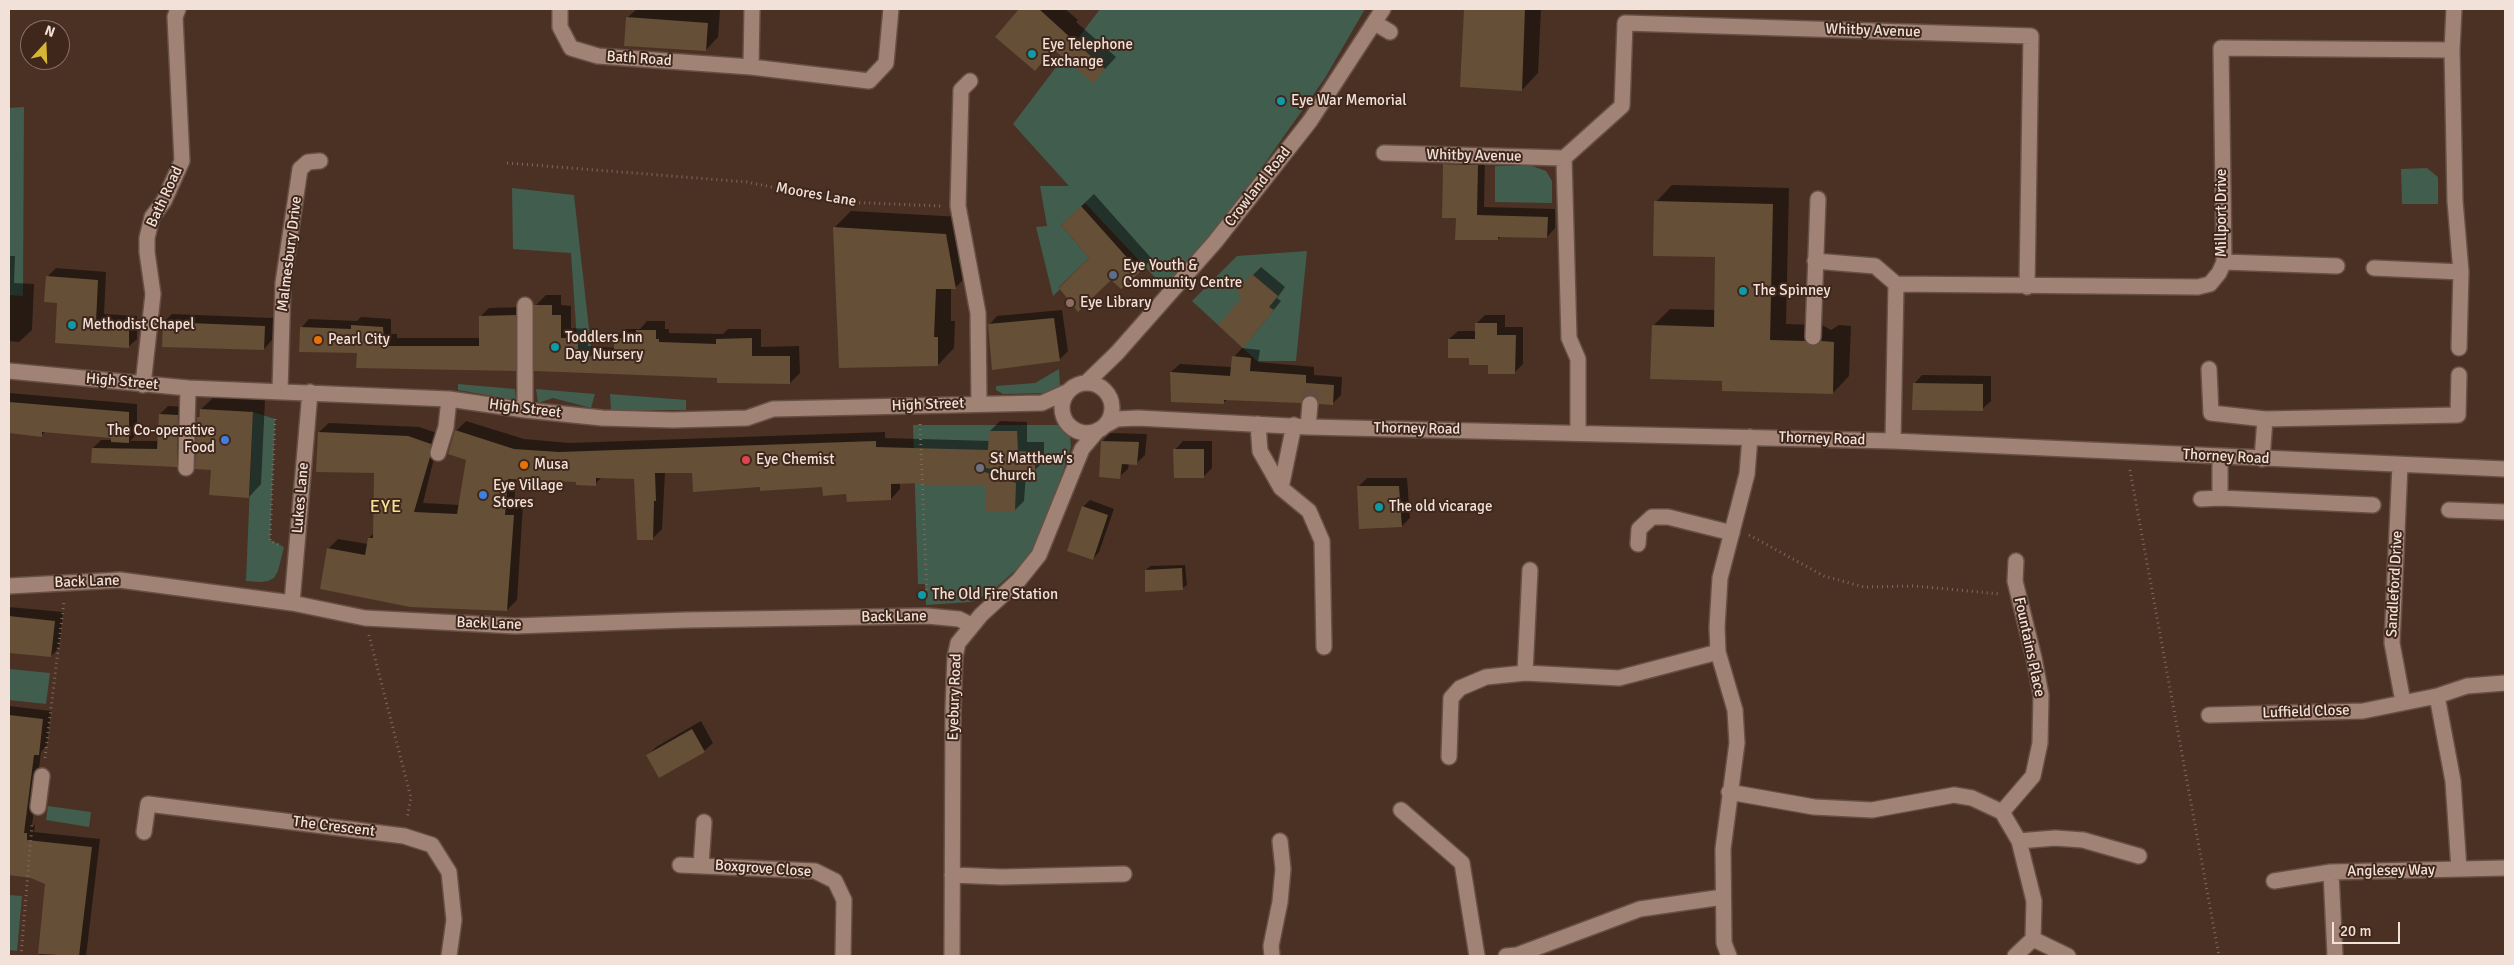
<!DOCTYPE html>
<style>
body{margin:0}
#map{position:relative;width:2514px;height:965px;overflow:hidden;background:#4a3124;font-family:Signika,sans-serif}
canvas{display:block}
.frame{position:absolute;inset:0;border:10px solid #f2e1d9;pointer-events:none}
.north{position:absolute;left:20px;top:20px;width:50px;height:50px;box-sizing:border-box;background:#3f271b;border:1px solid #877167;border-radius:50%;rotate:20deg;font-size:14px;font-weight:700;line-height:20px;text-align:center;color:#f2e1d9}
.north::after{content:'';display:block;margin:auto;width:18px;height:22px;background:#d5b535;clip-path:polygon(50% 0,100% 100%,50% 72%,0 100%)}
.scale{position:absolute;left:2332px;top:922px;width:68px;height:22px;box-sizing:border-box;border:2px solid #f2e1d9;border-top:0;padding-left:6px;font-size:15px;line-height:18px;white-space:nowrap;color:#f2e1d9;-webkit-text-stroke:4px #3f271b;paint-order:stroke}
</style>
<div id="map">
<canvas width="2514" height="965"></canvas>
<div class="frame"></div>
<div class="north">N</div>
<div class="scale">20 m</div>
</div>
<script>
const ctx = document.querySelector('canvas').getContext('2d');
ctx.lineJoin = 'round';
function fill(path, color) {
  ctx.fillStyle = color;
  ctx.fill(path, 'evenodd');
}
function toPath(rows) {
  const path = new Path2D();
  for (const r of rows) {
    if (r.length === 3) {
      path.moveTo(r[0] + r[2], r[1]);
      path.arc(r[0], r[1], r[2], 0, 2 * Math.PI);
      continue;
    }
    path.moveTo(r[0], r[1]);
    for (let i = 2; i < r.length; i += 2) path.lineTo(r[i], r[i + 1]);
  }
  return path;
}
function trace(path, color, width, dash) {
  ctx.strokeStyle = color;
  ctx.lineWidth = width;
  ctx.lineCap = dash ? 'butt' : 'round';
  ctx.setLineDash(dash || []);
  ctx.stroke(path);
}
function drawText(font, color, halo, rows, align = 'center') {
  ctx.font = font + ' Signika,sans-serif';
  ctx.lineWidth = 4;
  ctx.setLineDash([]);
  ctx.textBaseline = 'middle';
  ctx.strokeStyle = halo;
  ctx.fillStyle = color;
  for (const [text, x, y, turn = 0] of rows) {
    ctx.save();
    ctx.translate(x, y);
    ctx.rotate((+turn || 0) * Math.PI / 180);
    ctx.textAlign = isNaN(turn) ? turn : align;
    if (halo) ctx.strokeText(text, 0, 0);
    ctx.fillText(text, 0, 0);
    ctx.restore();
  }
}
fill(toPath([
 [1100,9,1365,9,1325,78,1253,180,1206,243,1164,287,1085,203,1061,225,1089,258,1059,287,1060,289,1053,296,1036,227,1047,226,1040,186,1069,186,1013,124],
 [24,107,23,296,9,295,9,108],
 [1495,166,1532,166,1546,171,1552,181,1552,203,1495,202],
 [2427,168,2438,177,2438,204,2402,204,2401,169],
 [512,188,574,195,592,356,578,355,571,253,513,249],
 [1307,251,1296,361,1257,361,1192,301,1237,256],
 [1059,369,1060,386,1047,393,1003,394,996,390,996,386,1035,383],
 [458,384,515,389,516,400,458,390],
 [536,389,595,394,591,408,553,398,538,403],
 [610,394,686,400,686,410,611,410],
 [253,412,275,419,270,540,284,547,278,571,274,578,268,581,260,582,246,581],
 [913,425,1062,425,1070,435,1071,447,1055,496,1032,551,1020,566,990,593,971,602,926,605,925,584,918,584],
 [9,669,50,673,46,704,9,700],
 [48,806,91,812,89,827,46,820],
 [9,895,22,896,17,951,9,950]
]), '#415d4e');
fill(toPath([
 [637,9,720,10,718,37,706,50,627,18],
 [1021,9,1065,9,1078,20,1076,22,1116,57,1105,69,1054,48,1035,69,997,37],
 [1465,9,1541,9,1538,73,1522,90,1461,86],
 [1453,156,1485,157,1484,207,1555,209,1555,228,1547,237,1501,236,1498,239,1457,217,1444,165],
 [1672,185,1789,188,1786,324,1822,325,1831,330,1839,325,1851,326,1849,376,1833,393,1724,379,1653,326,1670,309,1716,310,1717,256,1656,202],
 [1094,194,1152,259,1121,288,1062,225],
 [851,211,962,217,972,271,955,288,951,288,951,321,955,321,954,348,938,365,835,227],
 [9,256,15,256,14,283,34,284,32,330,19,342,9,341],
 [1261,267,1285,287,1277,298,1281,301,1251,338,1244,298,1253,275],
 [56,268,106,272,104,314,137,316,137,339,128,347,58,302,47,277],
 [546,295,561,295,561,305,571,306,571,328,587,329,588,346,615,348,615,339,625,329,640,329,647,321,665,321,665,329,669,329,669,333,723,334,728,329,761,329,761,347,799,346,800,373,790,383,718,377,536,370,536,305],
 [524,307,524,361,515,369,358,352,301,328,309,319,357,321,361,317,391,319,391,334,397,334,397,338,481,338,481,316,489,308],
 [1062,310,1068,351,1060,359,989,325,997,316],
 [172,314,273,318,272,340,264,349,164,322],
 [1485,315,1505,315,1505,327,1523,327,1523,364,1514,373,1471,357,1449,339,1458,331,1476,331,1476,324],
 [1242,348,1260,350,1258,362,1314,367,1314,375,1342,377,1341,395,1333,403,1317,396,1307,395,1300,402,1228,399,1224,402,1171,372,1180,364,1232,367,1234,357],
 [1922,375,1991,376,1991,401,1982,409,1914,384],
 [9,393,137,404,137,434,130,441,159,441,160,414,168,406,186,407,185,458,176,466,93,448,101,440,112,440,112,437,46,431,41,436,9,432],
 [214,397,265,400,261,484,249,497,212,469,198,417,201,409],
 [466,421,524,439,569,443,885,432,885,438,990,441,990,431,1000,421,1027,422,1027,442,1044,442,1044,461,1034,471,1016,470,1026,474,1024,501,1014,511,987,485,900,482,900,489,891,499,848,492,824,485,761,486,694,472,665,472,662,529,652,539,636,477,602,477,595,484,577,481,516,478,514,506,523,505,517,600,507,610,328,549,338,539,368,544,369,538,374,533,376,472,319,432,329,423,419,427,440,434,423,503,460,505,467,460,456,431],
 [1110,433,1147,434,1145,455,1137,463,1129,463,1128,469,1119,477,1102,442],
 [1183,441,1212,441,1212,468,1203,477,1175,450],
 [1367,478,1407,478,1410,518,1402,526,1358,487],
 [1090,500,1114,509,1099,552,1093,559,1083,507],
 [1185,565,1187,585,1183,588,1146,570,1150,566],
 [9,607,63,612,59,648,51,656,9,652],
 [9,706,51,711,47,745,41,752,32,825,35,825,34,832,100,839,86,956,39,956,46,883,34,870,9,867],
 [701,721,713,743,704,751,648,755,656,747]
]), '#0007');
fill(toPath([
 [1019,9,1039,9,1105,69,1093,83,1053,49,1035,71,995,37],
 [1464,9,1525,9,1522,91,1460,87],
 [626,17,708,23,706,51,624,46],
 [1443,164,1478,165,1477,215,1548,217,1547,238,1498,237,1498,240,1455,240,1456,218,1442,218],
 [1654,201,1773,204,1770,340,1805,341,1813,346,1821,341,1834,342,1833,394,1722,391,1722,381,1650,379,1652,325,1714,327,1715,257,1653,256],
 [1081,206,1140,272,1121,289,1111,280,1078,312,1059,288,1089,258,1061,225],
 [833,227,946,234,956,289,936,289,934,337,938,337,938,366,839,368],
 [1252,274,1278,296,1269,307,1274,310,1243,348,1218,325,1242,298,1236,292],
 [46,276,98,280,96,322,129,324,129,348,55,343,57,303,44,302],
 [534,305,552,305,552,315,561,315,561,338,578,338,578,355,614,358,614,338,636,338,636,330,656,330,656,339,659,339,659,342,716,344,716,339,752,338,752,356,790,356,790,384,717,383,717,378,534,371],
 [516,315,516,371,356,368,357,353,299,352,300,327,351,329,351,325,383,327,384,342,389,342,389,346,479,346,479,316],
 [1054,318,1060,361,992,370,988,324],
 [163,322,265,326,264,350,162,347],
 [1475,323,1497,323,1497,335,1516,335,1515,374,1488,374,1488,365,1469,365,1469,358,1448,358,1448,339,1475,339],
 [1232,356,1251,358,1250,371,1306,375,1306,383,1334,385,1333,405,1319,404,1316,397,1310,395,1303,398,1301,403,1224,400,1224,404,1171,402,1170,372,1230,376],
 [1913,383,1983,384,1983,411,1912,410],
 [9,402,129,412,129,443,111,442,111,438,42,432,42,437,9,433],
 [200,409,253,412,249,498,209,495,211,470,195,469,197,417,199,417],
 [159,414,178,415,177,467,91,463,92,448,157,449],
 [455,430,514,449,559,452,876,441,876,447,988,450,989,431,1017,431,1018,451,1035,452,1035,472,983,468,982,471,1016,483,1015,512,985,512,986,486,925,485,925,483,891,484,891,500,847,502,846,494,823,496,822,487,760,491,760,487,693,492,692,473,655,473,656,501,654,501,653,540,637,540,634,479,596,478,596,486,576,485,576,482,508,479,505,515,514,515,507,611,410,607,320,589,327,548,365,555,368,538,373,538,374,473,316,472,318,432,408,436,431,444,430,457,414,512,457,514,466,460,448,454],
 [1101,441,1139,442,1137,465,1122,464,1120,479,1099,477],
 [1173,449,1204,449,1204,478,1174,478],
 [1357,486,1399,486,1402,527,1359,529],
 [1082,506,1108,515,1093,560,1067,551],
 [1182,568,1183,590,1145,592,1145,570],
 [9,616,55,621,51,657,9,653],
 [9,715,43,719,39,755,34,755,24,833,27,833,27,840,92,847,79,956,38,954,45,884,31,878,9,875],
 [692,729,705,752,659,778,646,755]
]), '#654f36');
trace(toPath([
 [1310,404,1312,384]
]), '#634b3f', 15, [15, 8]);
const minor = toPath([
 [560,9,560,27,571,48,598,56,751,67,869,81,886,63,891,9],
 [1375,23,1390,32],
 [2452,50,2454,9],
 [751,67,752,9],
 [970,81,961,90,958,206,978,313,979,403],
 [1384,153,1564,158,1622,106,1625,23,2031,36,2027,287],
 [1564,158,1569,338,1578,359,1578,433],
 [1815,261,1875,266,1896,284],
 [2224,262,2337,266],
 [2374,268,2461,272],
 [1896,284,2198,287,2210,284,2219,273,2224,262,2221,48,2452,50,2455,201,2461,272,2459,348],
 [525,305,525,410],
 [1813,337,1818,199],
 [2209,369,2211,413,2265,419,2458,415,2459,375],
 [9,371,188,388,449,399,525,410,602,418,673,420,747,418,773,409,1042,403,1069,391],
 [1086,383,1117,353,1215,242,1310,121,1383,9],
 [1087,408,25],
 [143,385,153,294,147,252,147,238,152,217,164,201,182,161,175,17,178,9],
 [280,392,283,283,300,169,308,162,320,161],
 [1258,424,1260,451,1281,488,1294,425],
 [1104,426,1117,419,1138,418,1308,427,1893,441,2505,469],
 [1308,427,1310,404],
 [1893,441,1896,284],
 [438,453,446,427,449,399],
 [2220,456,2220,498,2373,505],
 [2262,459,2265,419],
 [2400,465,2392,643,2403,702],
 [186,468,188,388],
 [1281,488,1309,511,1322,541,1324,647],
 [2201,499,2220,498],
 [2449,510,2505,512],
 [1638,544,1639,529,1652,517,1668,517,1732,533],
 [9,586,120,580,292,603,365,618,515,626,686,620,927,616,959,619,971,625],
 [292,603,310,392],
 [1525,673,1530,570],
 [2437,696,2453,781,2459,869],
 [2209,715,2363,711,2437,696,2467,686,2505,683],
 [1449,757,1451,698,1460,688,1486,677,1525,673,1619,678,1718,652],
 [1729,792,1814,807,1872,810,1954,795,1972,798,2002,812,2019,841,2034,901,2033,939,2068,956],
 [38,807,42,776],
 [1401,810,1462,863,1477,956],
 [2002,812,2033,776,2040,743,2041,695,2034,658,2015,581,2016,561],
 [144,832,148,804,404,836,432,845,449,872,454,920,449,956],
 [2019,841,2055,838,2083,840,2139,856],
 [680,865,815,871,835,881,844,900,843,956],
 [701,865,704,822],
 [952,875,1002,877,1124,874],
 [2274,881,2331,872],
 [952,956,953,709,955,657,958,643,981,615,1019,580,1039,555,1082,449,1098,430],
 [1272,956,1271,946,1280,902,1283,869,1280,841],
 [1506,956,1517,955,1640,909,1723,897],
 [1729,956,1724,943,1723,849,1737,743,1735,710,1718,652,1717,627,1720,578,1747,474,1750,437],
 [2015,956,2033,939],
 [2335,956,2331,872,2505,868]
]);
trace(minor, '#665045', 18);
trace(toPath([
 [507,163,747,182,844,202,941,206],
 [275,419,270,541,279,545],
 [920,424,927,597],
 [2130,470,2219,956],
 [1749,535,1824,576,1864,587,1915,586,2001,594],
 [369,635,411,798,407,818],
 [45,758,64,601],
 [21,956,32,825]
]), '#7f695d', 3, [1, 4]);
trace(minor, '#a18375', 15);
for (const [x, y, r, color] of [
 [1032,54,5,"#0f9aa8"],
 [1281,101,5,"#0f9aa8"],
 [1113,275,5,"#5c6f8a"],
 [1743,291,5,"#0f9aa8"],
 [1070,303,5,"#8d6e63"],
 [72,325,5,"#0f9aa8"],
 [318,340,5,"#e8710a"],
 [555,347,5,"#0f9aa8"],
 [225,440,5,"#3f7fe0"],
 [746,460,5,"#e0444e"],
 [524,465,5,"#e8710a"],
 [980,468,5,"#6b7280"],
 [483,495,5,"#3f7fe0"],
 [1379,507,5,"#0f9aa8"],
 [922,595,5,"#0f9aa8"]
]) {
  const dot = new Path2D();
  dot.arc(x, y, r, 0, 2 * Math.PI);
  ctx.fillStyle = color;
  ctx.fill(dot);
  trace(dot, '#3f271b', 2);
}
drawText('15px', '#f2e1d9', '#3f271b', [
 ["Whitby Avenue",1873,31,2],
 ["Bath Road",639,59,4],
 ["Whitby Avenue",1474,156,1],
 ["Crowland Road",1258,187,-52],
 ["Moores Lane",816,195,10],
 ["Bath Road",165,197,-65],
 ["Millport Drive",2222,213,-90],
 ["Malmesbury Drive",290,254,-83],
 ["High Street",122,382,5],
 ["High Street",928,405,-2],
 ["High Street",525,409,7],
 ["Thorney Road",1417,429,1],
 ["Thorney Road",1822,439,2],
 ["Thorney Road",2226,457,3],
 ["Lukes Lane",301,498,-85],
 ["Back Lane",87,582,-2],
 ["Sandleford Drive",2395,584,-87],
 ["Back Lane",894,617,-1],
 ["Back Lane",489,624,2],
 ["Fountains Place",2029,647,78],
 ["Eyebury Road",955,697,-88],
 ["Luffield Close",2306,712,-2],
 ["The Crescent",334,827,7],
 ["Boxgrove Close",763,869,4],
 ["Anglesey Way",2391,871,-1]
]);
drawText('15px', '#f2e1d9', '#3f271b', [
 ["Eye Telephone",1042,45],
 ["Exchange",1042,62],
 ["Eye War Memorial",1291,101],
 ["Eye Youth &",1123,266],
 ["Community Centre",1123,283],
 ["The Spinney",1753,291],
 ["Eye Library",1080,303],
 ["Methodist Chapel",82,325],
 ["Toddlers Inn",565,338],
 ["Day Nursery",565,355],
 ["Pearl City",328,340],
 ["The Co-operative",215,431,"right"],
 ["Food",215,448,"right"],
 ["St Matthew's",990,459],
 ["Church",990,476],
 ["Eye Chemist",756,460],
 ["Musa",534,465],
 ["Eye Village",493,486],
 ["Stores",493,503],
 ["The old vicarage",1389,507],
 ["The Old Fire Station",932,595]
], 'left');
ctx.letterSpacing = '1px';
drawText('18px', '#f5e093', '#3f271b', [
 ["EYE",386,507]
]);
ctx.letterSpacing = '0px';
</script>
